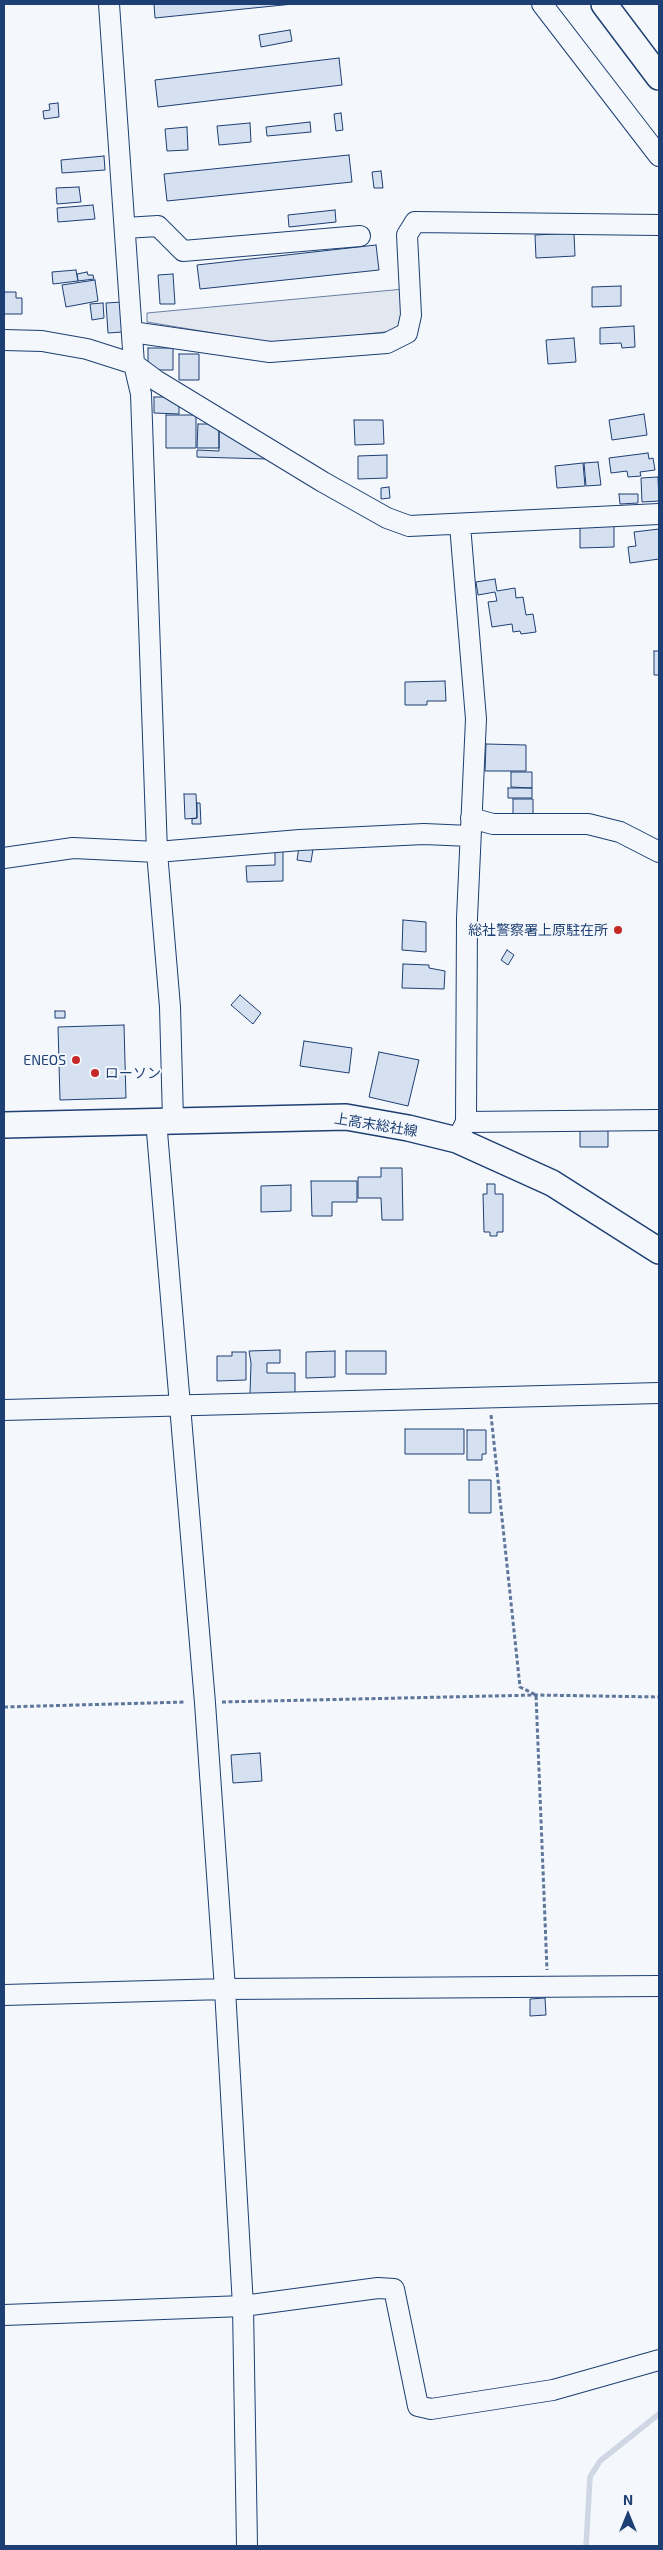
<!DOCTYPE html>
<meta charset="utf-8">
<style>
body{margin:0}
#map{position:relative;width:663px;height:2550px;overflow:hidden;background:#f4f7fb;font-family:"Exo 2",sans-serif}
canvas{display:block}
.frame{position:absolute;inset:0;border:5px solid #1d3f73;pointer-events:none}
.north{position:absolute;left:603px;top:2490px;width:50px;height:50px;-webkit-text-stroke:4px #f4f7fb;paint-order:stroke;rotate:0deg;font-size:14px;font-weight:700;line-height:20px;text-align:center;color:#1d3f73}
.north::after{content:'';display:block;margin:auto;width:18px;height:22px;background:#1d3f73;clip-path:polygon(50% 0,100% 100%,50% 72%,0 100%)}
</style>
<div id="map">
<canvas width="663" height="2550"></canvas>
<div class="frame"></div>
<div class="north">N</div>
</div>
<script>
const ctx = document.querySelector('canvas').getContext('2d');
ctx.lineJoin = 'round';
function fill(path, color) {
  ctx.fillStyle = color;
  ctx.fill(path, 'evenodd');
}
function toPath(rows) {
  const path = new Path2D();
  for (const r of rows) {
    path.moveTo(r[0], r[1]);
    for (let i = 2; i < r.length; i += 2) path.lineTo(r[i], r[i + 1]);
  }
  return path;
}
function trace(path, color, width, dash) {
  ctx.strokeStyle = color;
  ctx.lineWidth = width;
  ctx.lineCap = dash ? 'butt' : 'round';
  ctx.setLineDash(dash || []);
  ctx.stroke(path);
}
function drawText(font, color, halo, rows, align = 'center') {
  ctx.font = font + ' "Exo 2","Noto Sans JP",sans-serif';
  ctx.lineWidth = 4;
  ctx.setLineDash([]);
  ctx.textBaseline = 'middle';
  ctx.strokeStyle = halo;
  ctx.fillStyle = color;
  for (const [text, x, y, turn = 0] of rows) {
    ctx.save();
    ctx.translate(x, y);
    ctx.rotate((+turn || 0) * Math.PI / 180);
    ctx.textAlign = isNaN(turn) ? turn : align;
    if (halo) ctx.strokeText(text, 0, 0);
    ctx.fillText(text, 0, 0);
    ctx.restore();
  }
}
const parking = toPath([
 [404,289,405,318,393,331,279,344,147,322,147,313,404,289]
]);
fill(parking, '#e3e8f0');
trace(parking, '#687fa3', 1);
trace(toPath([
 [586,2546,590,2477,600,2461,659,2414]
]), '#cfd7e4', 5.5);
const building = toPath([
 [154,4,293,4,155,18,154,4],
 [290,30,292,41,261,47,259,35,290,30],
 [339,58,342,85,158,107,155,80,339,58],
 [58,103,59,117,44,119,43,111,50,110,49,104,58,103],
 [341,113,343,130,336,131,334,114,341,113],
 [310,122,311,132,267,136,266,127,310,122],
 [250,123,251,142,219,145,217,126,250,123],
 [187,127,188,150,167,151,165,129,187,127],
 [349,155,352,182,167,201,164,174,349,155],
 [104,156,105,170,62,173,61,160,104,156],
 [381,171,383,188,374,188,372,172,381,171],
 [79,187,81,202,57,204,56,188,79,187],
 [93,205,95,219,58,222,57,208,93,205],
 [335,210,336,222,289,227,288,215,335,210],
 [574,233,575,256,536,258,535,235,574,233],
 [376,245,379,270,200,289,197,265,376,245],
 [76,270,78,281,53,284,52,272,76,270],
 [87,272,88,275,93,275,94,279,78,281,77,274,87,272],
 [173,274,175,304,160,304,158,275,173,274],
 [95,280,98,301,66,307,62,285,95,280],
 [621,286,621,306,592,307,592,287,621,286],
 [4,292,16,292,16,298,22,298,22,314,4,314,4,292],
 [122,302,123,332,108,333,106,303,122,302],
 [103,303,104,318,92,320,90,304,103,303],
 [634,326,635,347,622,348,621,343,600,344,600,328,634,326],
 [574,338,576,362,548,364,546,340,574,338],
 [148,348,173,348,173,370,148,370,148,348],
 [179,354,199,354,199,380,179,380,179,354],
 [154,397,179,397,179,414,154,413,154,397],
 [644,414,647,435,612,440,609,420,644,414],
 [166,415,196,415,196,448,166,448,166,415],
 [354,420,383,420,384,444,355,445,354,420],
 [198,424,219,424,219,448,197,448,198,424],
 [219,426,267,459,197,457,197,450,219,451,219,426],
 [648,453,649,459,653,458,655,470,640,472,641,476,628,477,627,471,611,473,609,458,648,453],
 [387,455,387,478,358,479,358,456,387,455],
 [598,462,601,485,586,486,584,463,598,462],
 [583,463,585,486,557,488,555,466,583,463],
 [658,477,659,501,642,502,641,478,658,477],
 [389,487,390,498,381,499,381,488,389,487],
 [619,494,638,494,638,503,620,504,619,494],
 [614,525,614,547,580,548,580,527,614,525],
 [659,529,659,559,630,563,628,547,636,546,634,532,659,529],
 [495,579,497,591,515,588,516,598,523,597,526,615,533,614,536,632,521,634,520,631,513,632,512,624,492,627,488,602,497,601,495,592,478,595,476,582,495,579],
 [654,651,659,651,659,675,654,675,654,651],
 [445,681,446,701,427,701,427,705,405,705,405,682,445,681],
 [486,744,526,745,526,771,485,771,486,744],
 [511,772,532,772,532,788,511,787,511,772],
 [508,788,532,788,532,798,508,798,508,788],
 [184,794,196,794,197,818,185,819,184,794],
 [513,799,533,799,533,817,513,816,513,799],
 [197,803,200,803,201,824,192,824,192,819,197,818,197,803],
 [299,847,313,849,311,862,297,860,299,847],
 [275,849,283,849,283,881,247,882,246,866,275,865,275,849],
 [403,920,426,922,426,952,402,950,403,920],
 [507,950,514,955,508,965,501,960,507,950],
 [403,964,429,965,429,968,445,971,444,989,402,988,403,964],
 [240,995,261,1013,253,1024,231,1005,240,995],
 [55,1011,65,1011,65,1018,55,1018,55,1011],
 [124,1025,126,1098,60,1100,58,1027,124,1025],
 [304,1041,352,1048,349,1073,300,1066,304,1041],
 [379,1052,419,1060,408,1106,369,1097,379,1052],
 [580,1126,608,1126,608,1147,580,1147,580,1126],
 [381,1168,402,1168,403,1220,382,1220,381,1198,358,1198,358,1177,381,1177,381,1168],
 [311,1181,357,1181,357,1202,332,1202,332,1216,312,1216,311,1181],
 [487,1184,495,1184,495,1194,503,1194,503,1232,497,1232,497,1236,490,1236,490,1232,484,1232,483,1194,487,1194,487,1184],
 [291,1185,291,1211,261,1212,261,1186,291,1185],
 [280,1350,280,1363,267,1363,267,1373,295,1373,295,1393,250,1394,251,1363,249,1351,280,1350],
 [335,1351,335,1377,306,1378,306,1352,335,1351],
 [346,1351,386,1351,386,1374,346,1374,346,1351],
 [232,1352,246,1352,246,1380,217,1381,217,1356,232,1356,232,1352],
 [405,1429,464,1429,464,1454,405,1454,405,1429],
 [467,1430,486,1430,486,1454,482,1454,482,1460,467,1460,467,1430],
 [469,1480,491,1480,491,1513,469,1513,469,1480],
 [260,1753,262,1781,233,1783,231,1755,260,1753],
 [545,1998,546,2015,530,2016,530,1999,545,1998]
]);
fill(building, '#d5e0f0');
trace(building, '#1d3f73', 1);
const minor = toPath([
 [109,4,134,364,141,394,157,852,170,1007,173,1120],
 [542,4,659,156],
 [125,228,158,226,183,251,360,236],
 [132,332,270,352,387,343,407,333,411,315,407,235,415,222,659,225],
 [4,340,42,341,87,349,134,364,157,381,323,482,387,518,409,526,659,514],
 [460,525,476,719,467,918,466,1122],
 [471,818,493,824,588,824,620,832,659,852],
 [4,858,73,848,157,852,300,840,424,834,470,836],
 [156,1120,205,1703,225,1989,243,2306,247,2546],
 [460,1134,466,1122,659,1120],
 [4,1410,659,1393],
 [4,1995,225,1989,659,1986],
 [4,2315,243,2306,378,2288,394,2289,418,2406,431,2409,553,2390,659,2360]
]);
const major = toPath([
 [604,4,659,77],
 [4,1125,346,1117,408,1128,457,1140,552,1183,659,1251]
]);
trace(minor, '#1d3f73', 22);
trace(major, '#1d3f73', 28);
trace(toPath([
 [491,1415,520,1687,536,1695,547,1970],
 [222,1702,536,1695,659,1697],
 [4,1707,186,1702]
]), '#5e769c', 3, [4, 2.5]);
trace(minor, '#f4f7fb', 20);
trace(major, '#f4f7fb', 25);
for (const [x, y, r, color] of [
 [618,930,5,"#c62828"],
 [76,1060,5,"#c62828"],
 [95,1073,5,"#c62828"]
]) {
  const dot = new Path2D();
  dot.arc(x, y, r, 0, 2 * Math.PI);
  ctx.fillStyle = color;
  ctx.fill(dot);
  trace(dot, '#f4f7fb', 2);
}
drawText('14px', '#1d3f73', '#f4f7fb', [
 ["総社警察署上原駐在所",608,930],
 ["ENEOS",66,1060],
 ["ローソン",105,1073,"left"]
], 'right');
drawText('14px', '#1d3f73', '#f4f7fb', [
 ["上高末総社線",376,1125,9]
]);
</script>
